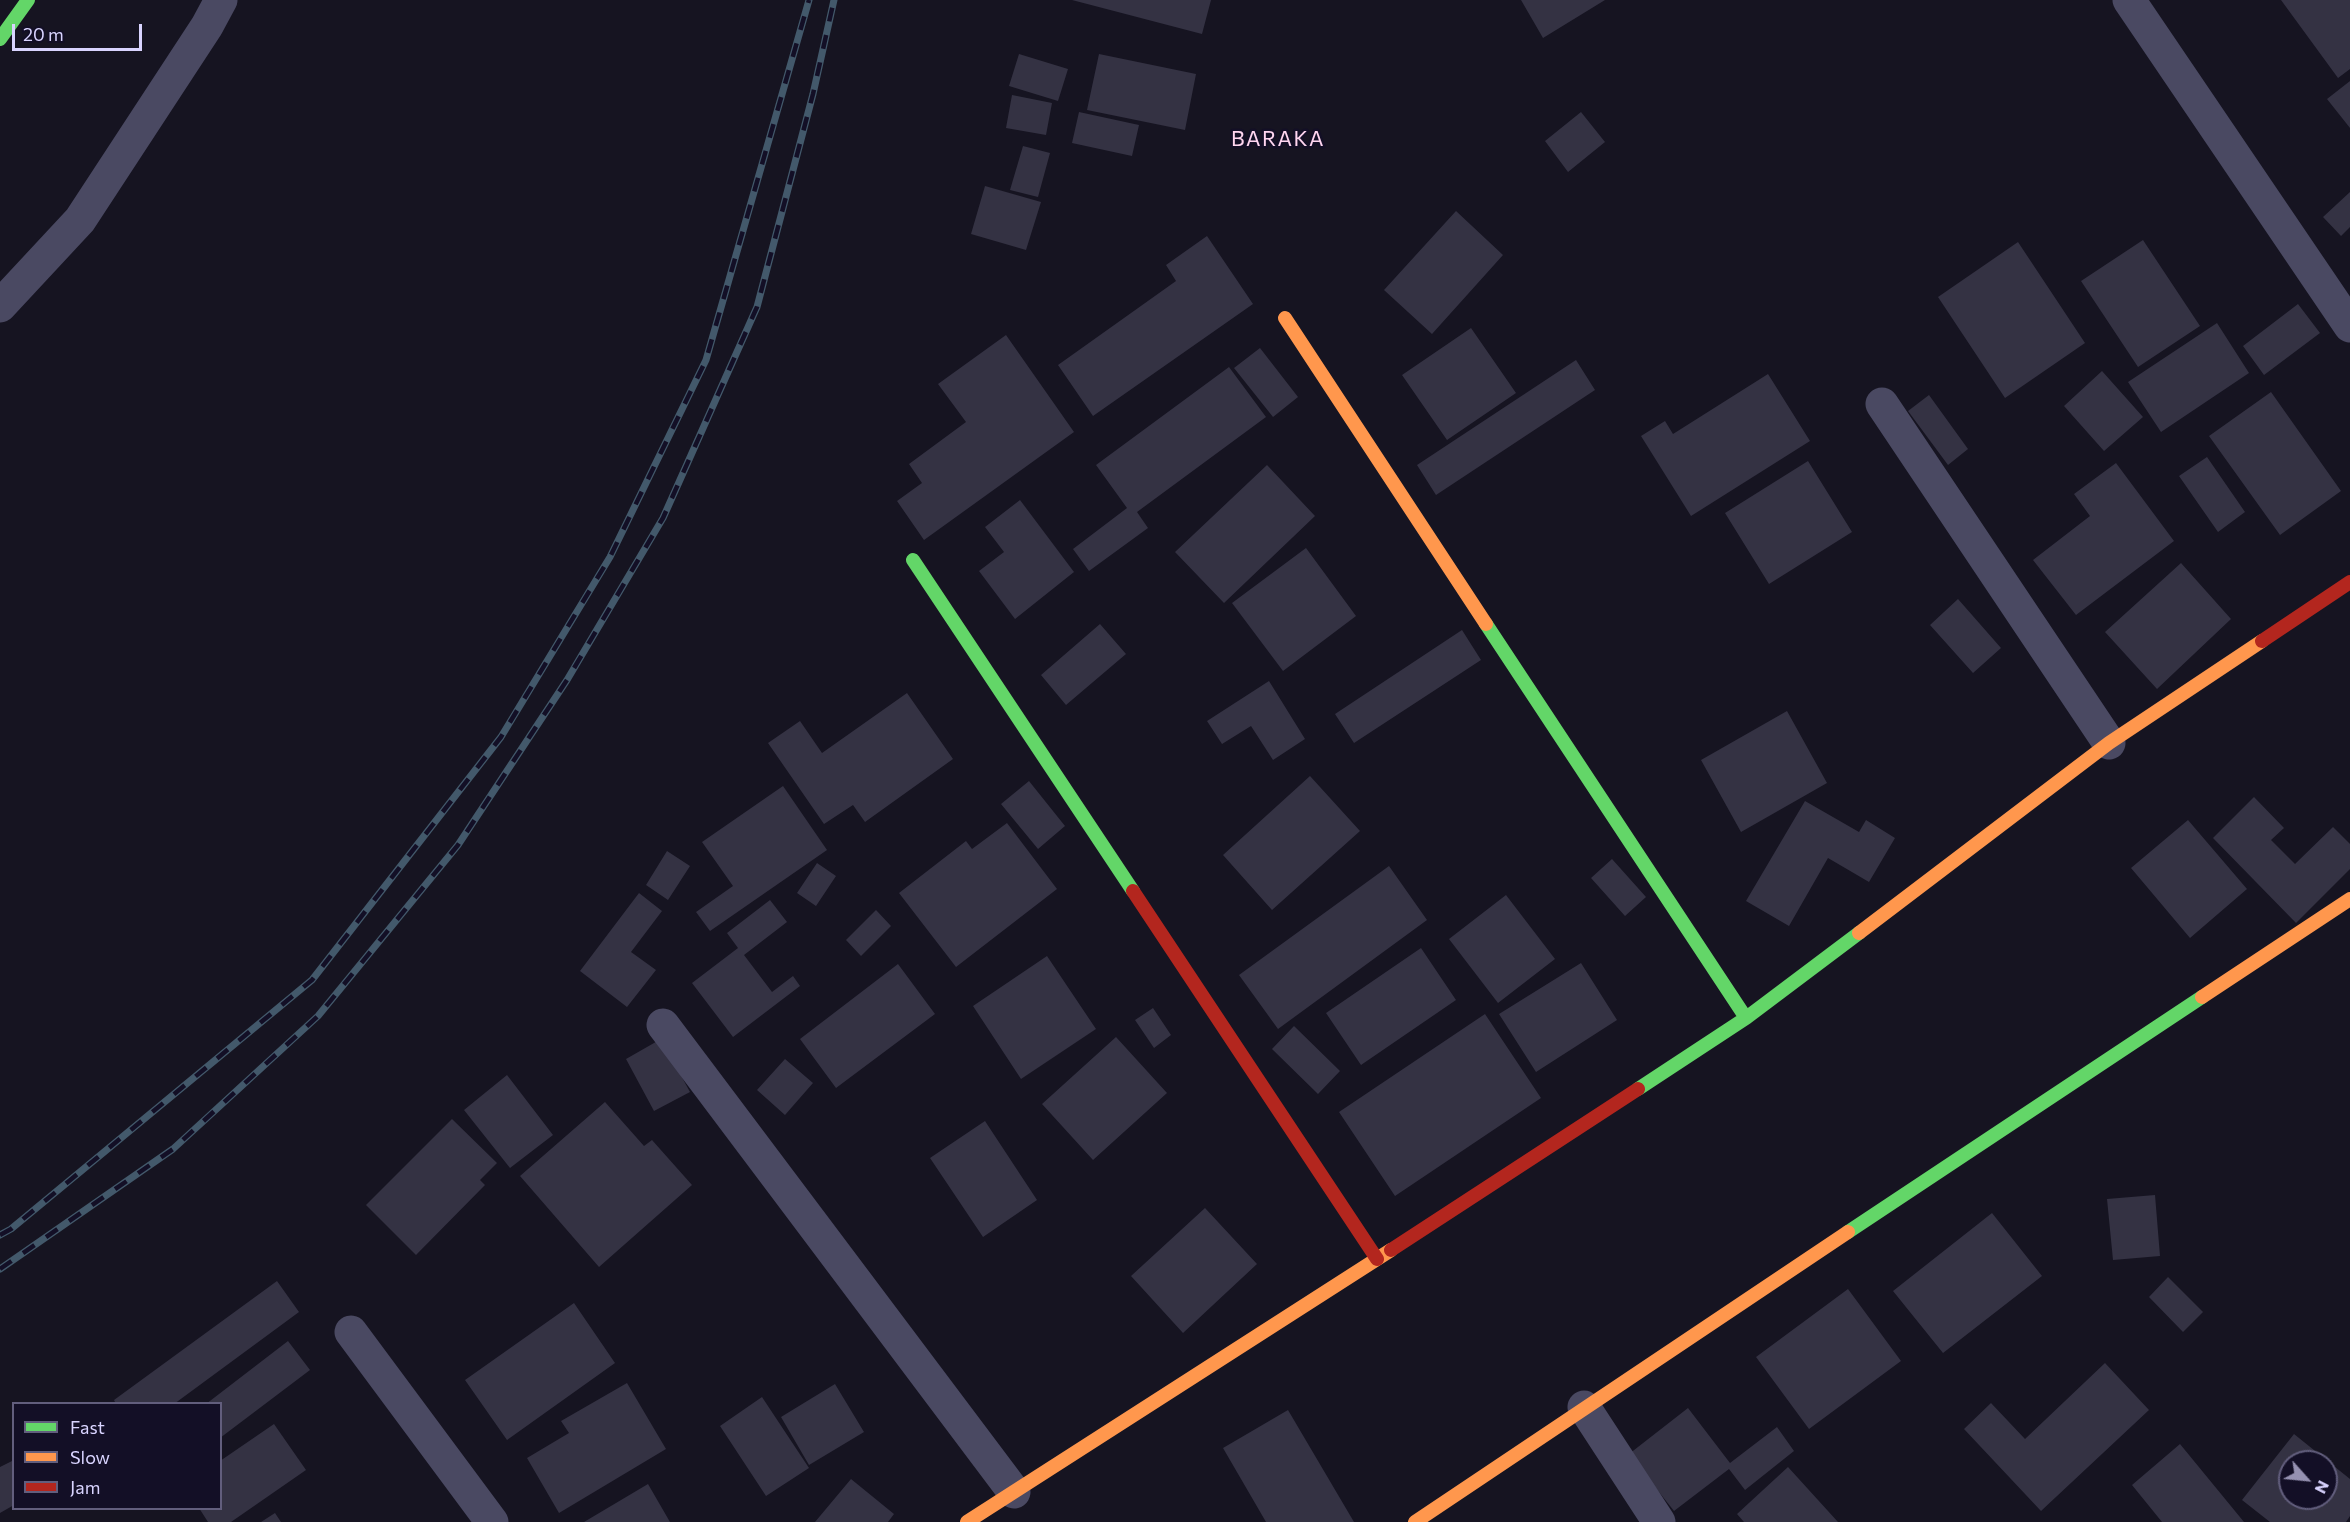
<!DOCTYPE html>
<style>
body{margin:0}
#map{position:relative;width:2350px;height:1522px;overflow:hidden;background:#161421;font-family:Commissioner,sans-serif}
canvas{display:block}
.legend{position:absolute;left:12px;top:1402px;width:210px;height:108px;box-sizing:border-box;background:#130f26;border:2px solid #625e7d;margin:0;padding:8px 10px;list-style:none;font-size:18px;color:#d9d4ff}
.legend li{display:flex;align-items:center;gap:12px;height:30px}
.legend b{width:30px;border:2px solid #625e7d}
.north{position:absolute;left:2278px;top:1450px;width:60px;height:60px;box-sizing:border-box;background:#130f26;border:2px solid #625e7d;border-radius:50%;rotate:117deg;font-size:16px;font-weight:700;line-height:24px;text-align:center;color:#d9d4ff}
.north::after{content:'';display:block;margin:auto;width:21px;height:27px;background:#9591b1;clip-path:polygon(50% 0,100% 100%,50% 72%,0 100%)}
.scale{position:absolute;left:12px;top:24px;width:130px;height:27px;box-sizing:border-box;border:3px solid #d9d4ff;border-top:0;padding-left:8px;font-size:18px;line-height:21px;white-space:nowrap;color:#d9d4ff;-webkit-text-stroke:4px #130f26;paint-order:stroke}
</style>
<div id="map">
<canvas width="2350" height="1522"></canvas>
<ul class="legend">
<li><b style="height:8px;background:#63d668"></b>Fast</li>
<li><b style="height:8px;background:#ff974d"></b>Slow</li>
<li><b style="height:8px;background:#b3261e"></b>Jam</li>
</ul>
<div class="north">N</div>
<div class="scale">20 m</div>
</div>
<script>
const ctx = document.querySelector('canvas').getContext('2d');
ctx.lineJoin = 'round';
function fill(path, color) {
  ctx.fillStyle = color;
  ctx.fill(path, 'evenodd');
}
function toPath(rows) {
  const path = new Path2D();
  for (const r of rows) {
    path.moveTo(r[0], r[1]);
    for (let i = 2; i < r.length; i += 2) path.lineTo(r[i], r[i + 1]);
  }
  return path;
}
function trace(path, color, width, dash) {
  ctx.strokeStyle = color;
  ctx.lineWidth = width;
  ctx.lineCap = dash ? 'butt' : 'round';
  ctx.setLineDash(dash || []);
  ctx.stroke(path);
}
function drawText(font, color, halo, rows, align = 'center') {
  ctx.font = font + ' Commissioner,sans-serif';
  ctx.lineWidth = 5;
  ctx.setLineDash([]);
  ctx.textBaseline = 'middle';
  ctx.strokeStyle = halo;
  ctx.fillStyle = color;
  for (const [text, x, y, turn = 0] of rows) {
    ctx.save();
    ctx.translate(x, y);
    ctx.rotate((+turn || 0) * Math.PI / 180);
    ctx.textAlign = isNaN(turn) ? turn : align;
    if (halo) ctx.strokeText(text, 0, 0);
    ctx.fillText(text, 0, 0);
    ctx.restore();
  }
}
fill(toPath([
 [1072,0,1211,0,1202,34],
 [1521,0,1605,0,1543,38],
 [2281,0,2350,0,2350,69,2338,78],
 [1019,54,1068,69,1058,101,1009,86],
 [1099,54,1196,74,1185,130,1087,110],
 [2350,81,2350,128,2327,99],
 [1012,95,1052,103,1046,135,1006,128],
 [1079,112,1139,125,1132,156,1072,143],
 [1581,112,1605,142,1568,172,1545,141],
 [1023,146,1050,153,1038,197,1010,190],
 [985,186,1041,202,1026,250,971,234],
 [2350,192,2350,227,2341,236,2323,217],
 [1456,211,1503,255,1432,334,1384,290],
 [1207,236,1253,304,1093,416,1058,365,1176,281,1166,265],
 [2143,240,2200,326,2138,367,2081,281],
 [2018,242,2085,343,2005,398,1938,297],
 [2298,304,2320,333,2264,375,2243,346],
 [2217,323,2249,373,2161,432,2128,382],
 [1471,328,1516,393,1447,440,1402,375],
 [1006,335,1074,432,924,540,897,501,922,483,909,464,966,422,938,384],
 [1260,348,1298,397,1273,417,1234,368],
 [1576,360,1595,390,1436,495,1417,465],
 [1229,367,1266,417,1137,512,1148,528,1089,571,1073,549,1127,508,1096,465],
 [2102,371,2143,417,2104,451,2064,406],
 [1768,374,1810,441,1691,516,1641,436,1665,421,1673,434],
 [2271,392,2341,491,2280,535,2209,436],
 [1929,395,1968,449,1948,465,1908,411],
 [2207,457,2245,512,2218,532,2179,476],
 [1808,461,1852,532,1769,584,1725,513],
 [2116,463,2174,541,2076,615,2033,560,2090,516,2074,494],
 [1267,465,1315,516,1224,603,1175,552],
 [1020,500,1074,572,1015,619,979,571,1004,552,985,527],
 [1306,548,1356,616,1283,671,1232,603],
 [2181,563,2231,619,2157,689,2105,632],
 [1958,599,2001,648,1973,673,1930,625],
 [1100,624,1126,654,1066,705,1041,675],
 [1462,630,1481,660,1354,743,1335,714],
 [1269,681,1305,739,1273,760,1251,726,1222,744,1207,721],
 [907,693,953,759,865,822,853,805,824,824,768,743,800,721,822,753],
 [1787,711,1827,783,1741,832,1701,760],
 [1310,776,1360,831,1272,910,1223,855],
 [1029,781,1065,826,1038,849,1001,804],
 [783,786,827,850,710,931,696,912,733,886,702,842],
 [2254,797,2284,828,2271,840,2295,864,2333,827,2350,844,2350,869,2296,923,2213,838],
 [1805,801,1859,832,1866,820,1895,838,1869,882,1828,858,1789,926,1746,901],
 [2188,820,2247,889,2190,938,2131,868],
 [1007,823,1057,889,956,967,899,893,966,841,972,849],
 [667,851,690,866,668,900,646,885],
 [1612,859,1646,897,1625,916,1591,878],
 [817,863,836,876,816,906,797,893],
 [1389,866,1427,920,1278,1029,1239,975],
 [639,893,662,911,631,952,656,970,627,1007,580,971],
 [1506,895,1555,959,1498,1003,1449,939],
 [770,900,787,922,744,955,772,992,793,976,800,986,733,1037,692,983,738,948,727,933],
 [876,910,891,926,861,956,846,940],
 [1421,948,1456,1000,1361,1065,1326,1013],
 [1047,956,1096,1029,1021,1079,973,1006],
 [1581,963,1617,1020,1536,1072,1499,1014],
 [898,964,935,1014,836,1088,800,1039],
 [1153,1008,1171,1035,1154,1048,1135,1020],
 [1485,1014,1541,1098,1395,1196,1339,1112],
 [1294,1026,1340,1071,1318,1094,1272,1049],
 [1116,1037,1167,1093,1093,1160,1042,1104],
 [661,1039,690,1092,654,1111,626,1059],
 [785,1059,813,1083,785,1115,757,1090],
 [507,1075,553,1135,510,1168,464,1110],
 [605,1102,644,1146,652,1140,692,1185,599,1267,520,1176],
 [452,1119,497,1163,480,1180,485,1185,416,1255,366,1205],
 [985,1121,1037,1200,983,1237,930,1158],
 [2155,1195,2160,1256,2113,1260,2107,1199],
 [1205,1208,1257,1264,1183,1333,1131,1276],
 [1992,1213,2042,1276,1943,1353,1893,1291],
 [2168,1277,2203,1312,2183,1332,2149,1297],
 [277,1281,299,1312,174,1404,116,1404,114,1400],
 [1848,1289,1901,1361,1809,1429,1756,1357],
 [574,1303,615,1363,507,1440,465,1380],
 [288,1341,310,1370,220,1438,220,1404,206,1404],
 [2105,1363,2149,1410,2041,1511,1964,1429,1991,1403,2025,1439],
 [627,1383,666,1449,559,1513,527,1458,569,1433,561,1421],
 [835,1384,864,1432,809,1465,781,1417],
 [762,1397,809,1468,766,1496,720,1426],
 [1688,1408,1730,1463,1777,1427,1794,1451,1745,1490,1729,1469,1674,1511,1629,1454],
 [1288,1410,1354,1522,1266,1522,1223,1448],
 [274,1424,306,1470,231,1522,208,1522,199,1508,220,1508,220,1461],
 [2294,1434,2350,1479,2350,1516,2346,1522,2270,1522,2242,1500],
 [2290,1462,2326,1462,2326,1498,2290,1498],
 [2180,1444,2244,1522,2162,1522,2132,1485],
 [14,1460,14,1505,0,1513,0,1467],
 [1788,1467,1838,1522,1744,1522,1737,1514],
 [851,1479,894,1514,888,1522,815,1522],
 [648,1484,670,1522,584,1522],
 [275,1513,281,1522,261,1522]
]), '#343243');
trace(toPath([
 [2129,0,2350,326],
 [0,306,80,220,207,26,221,0],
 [1882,404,2109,743],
 [663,1025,1014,1492],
 [351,1332,492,1522],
 [1584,1407,1659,1522]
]), '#4a4962', 33);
trace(toPath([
 [0,39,28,0],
 [913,560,1133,891],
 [1486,624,1746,1018],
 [1638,1089,1746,1018,1859,933],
 [1848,1232,2202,997]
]), '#63d668', 14);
trace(toPath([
 [1285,318,1486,624],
 [1859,933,2109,743,2262,641],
 [2202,997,2350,899],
 [967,1522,1391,1250],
 [1415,1522,1848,1232]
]), '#ff974d', 14);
trace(toPath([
 [2262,641,2350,582],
 [1133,891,1377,1259],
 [1391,1250,1638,1089]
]), '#b3261e', 14);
const rail = toPath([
 [0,1235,11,1229,312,980,501,737,610,557,706,360,809,0],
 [0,1269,173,1149,318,1016,458,845,567,680,663,518,757,307,813,94,834,0]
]);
trace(rail, '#43596b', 7);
trace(rail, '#130f26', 4.5, [14]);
ctx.letterSpacing = '1.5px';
drawText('21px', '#ffd6f0', '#130f26', [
 ["BARAKA",1278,139]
]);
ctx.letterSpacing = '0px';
</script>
